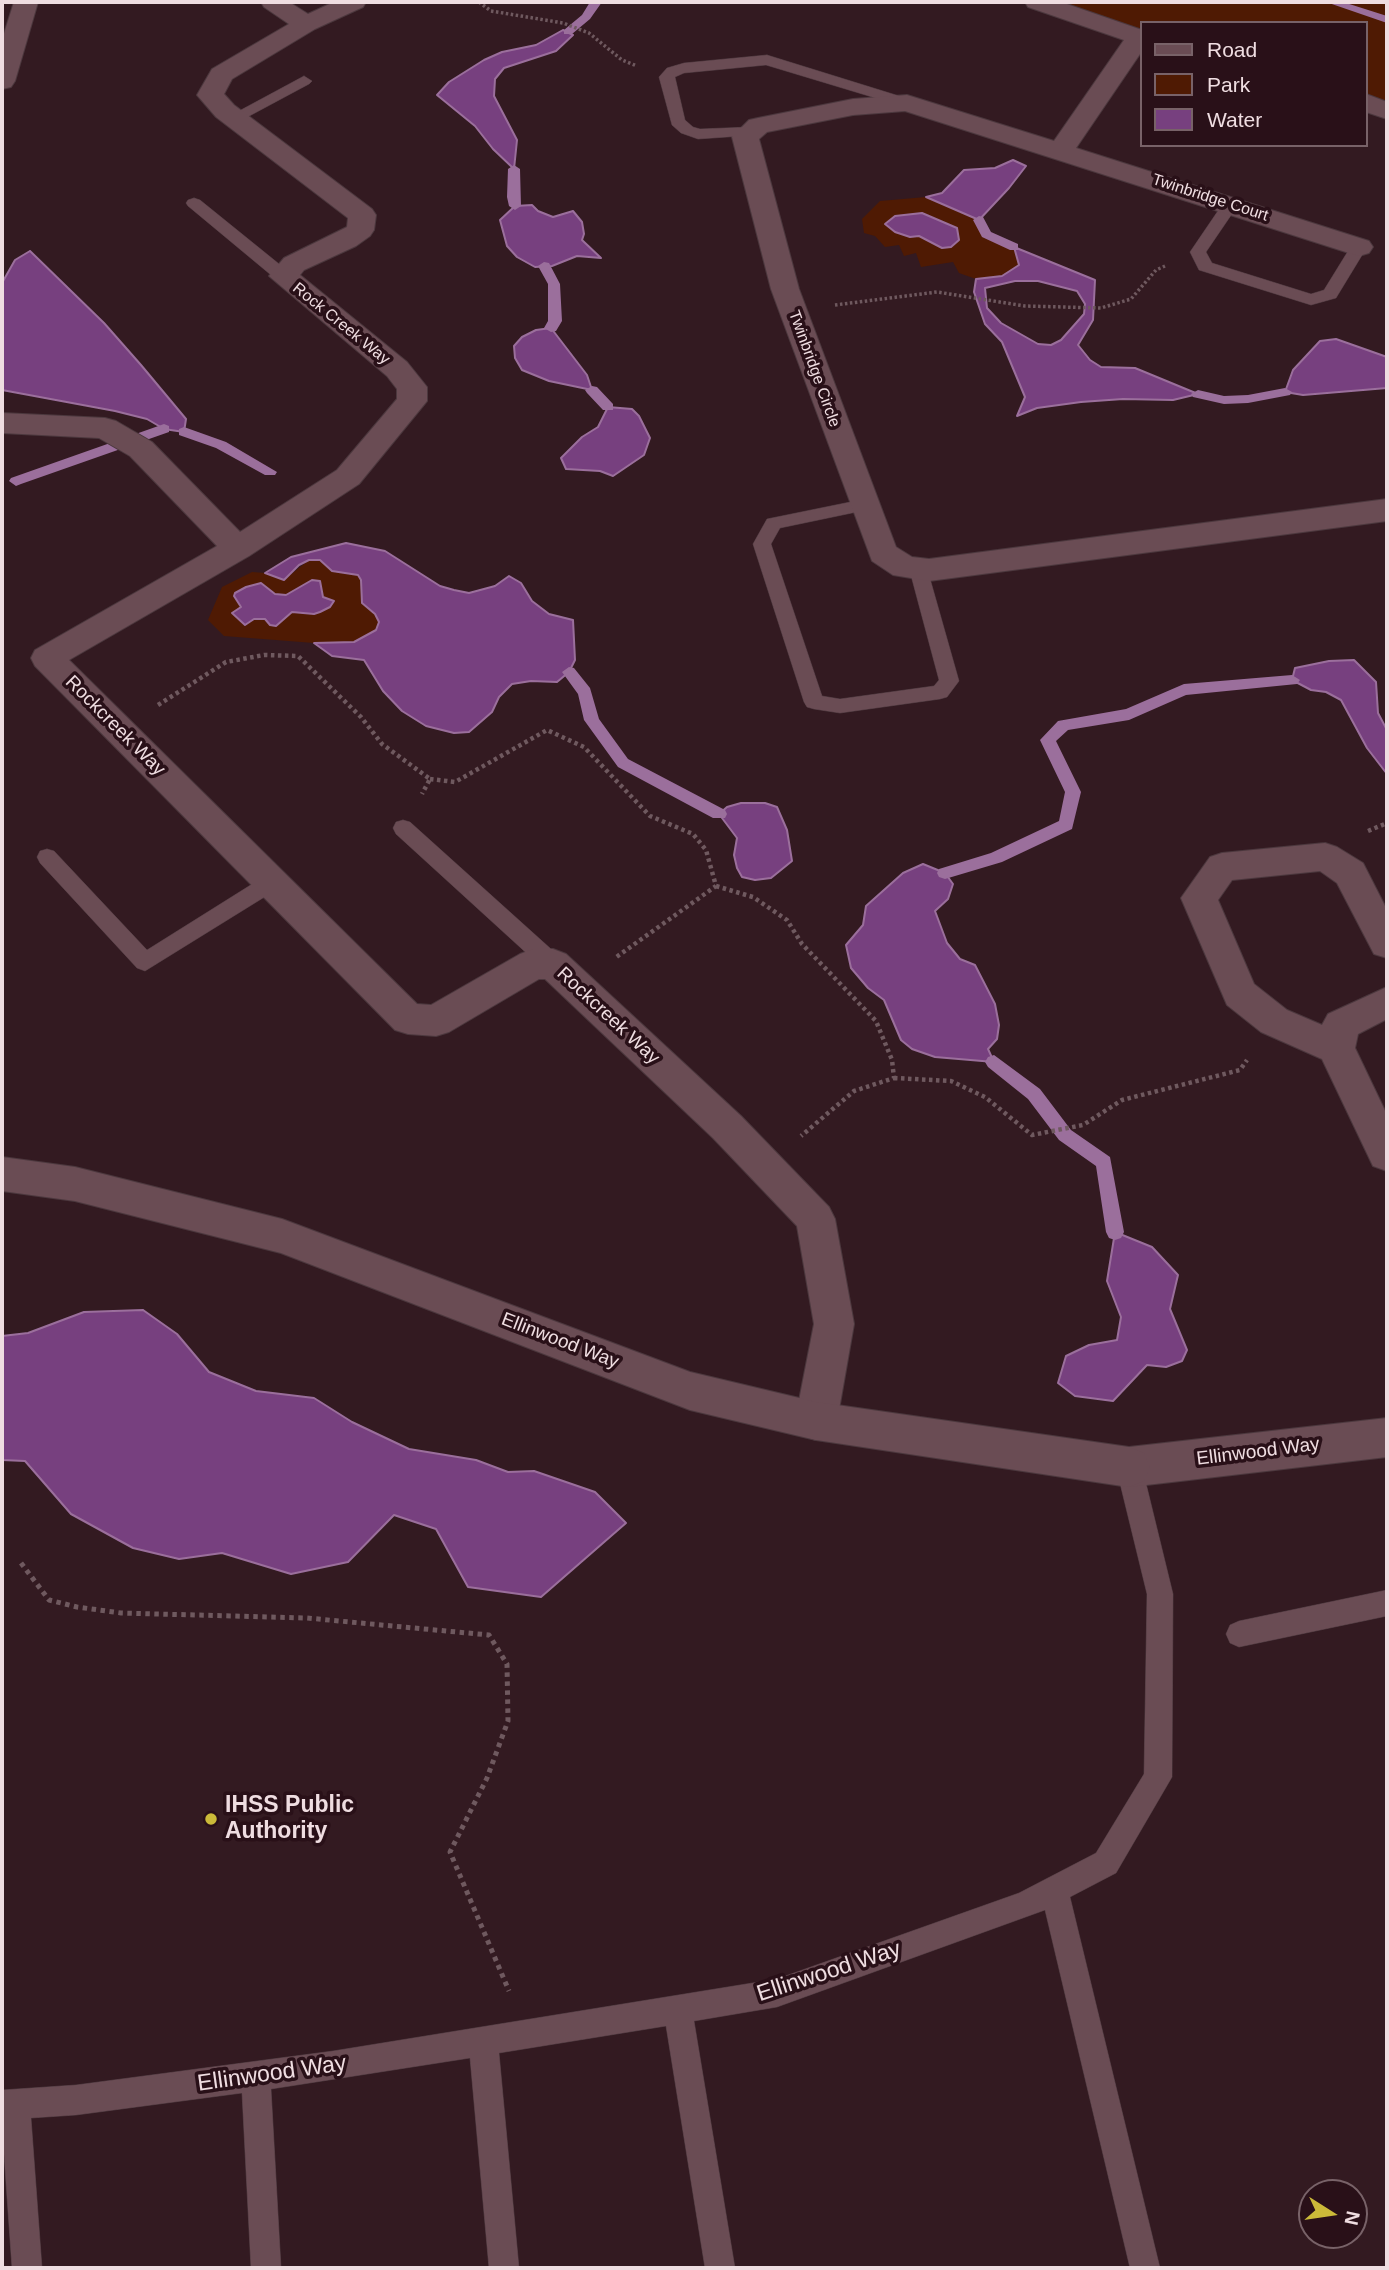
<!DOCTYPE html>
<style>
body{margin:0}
#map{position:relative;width:1389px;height:2270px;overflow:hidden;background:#331a21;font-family:Helvetica,sans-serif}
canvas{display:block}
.frame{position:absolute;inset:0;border:4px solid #efdde1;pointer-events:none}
.legend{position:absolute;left:1140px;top:21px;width:228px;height:126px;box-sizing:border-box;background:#291018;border:2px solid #786268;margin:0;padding:9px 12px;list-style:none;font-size:21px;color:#efdde1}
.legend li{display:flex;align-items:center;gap:14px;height:35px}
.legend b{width:35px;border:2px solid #786268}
.north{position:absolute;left:1298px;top:2179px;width:70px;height:70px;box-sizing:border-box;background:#291018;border:2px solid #786268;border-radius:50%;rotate:102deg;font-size:19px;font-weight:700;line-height:28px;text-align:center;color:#efdde1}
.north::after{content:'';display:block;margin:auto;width:24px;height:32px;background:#cbba39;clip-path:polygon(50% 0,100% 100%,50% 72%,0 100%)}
</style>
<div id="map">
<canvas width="1389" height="2270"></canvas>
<div class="frame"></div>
<ul class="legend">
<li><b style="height:9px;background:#6a4c54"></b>Road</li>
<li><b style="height:19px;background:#4f1a03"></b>Park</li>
<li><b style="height:19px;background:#77407f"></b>Water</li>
</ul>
<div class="north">N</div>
</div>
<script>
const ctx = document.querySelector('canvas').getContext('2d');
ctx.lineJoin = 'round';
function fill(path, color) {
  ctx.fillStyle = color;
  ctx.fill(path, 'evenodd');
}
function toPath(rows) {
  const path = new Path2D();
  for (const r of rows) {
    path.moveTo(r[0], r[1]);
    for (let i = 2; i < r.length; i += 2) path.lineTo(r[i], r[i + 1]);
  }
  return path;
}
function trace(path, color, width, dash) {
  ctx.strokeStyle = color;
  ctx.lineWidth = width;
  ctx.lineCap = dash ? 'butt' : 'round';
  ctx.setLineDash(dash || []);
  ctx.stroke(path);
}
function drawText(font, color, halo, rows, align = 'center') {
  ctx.font = font + ' Helvetica,sans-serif';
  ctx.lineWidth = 7;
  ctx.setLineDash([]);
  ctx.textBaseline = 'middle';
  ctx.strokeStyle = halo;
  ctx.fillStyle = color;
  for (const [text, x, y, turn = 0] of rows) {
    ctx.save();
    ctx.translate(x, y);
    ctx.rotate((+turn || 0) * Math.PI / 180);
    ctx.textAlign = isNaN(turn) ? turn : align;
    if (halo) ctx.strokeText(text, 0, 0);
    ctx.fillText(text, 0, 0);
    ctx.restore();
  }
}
fill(toPath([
 [1037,2,1387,2,1387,111,1366,102,1366,23,1142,23,1142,38],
 [926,197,979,220,986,234,1014,247,1019,265,1002,276,976,279,959,273,953,262,921,267,916,253,904,256,899,245,885,247,875,236,864,233,862,219,880,201],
 [309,560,320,560,332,571,358,575,361,580,362,603,375,614,379,622,376,630,354,642,314,643,224,636,208,620,222,587,252,572,265,573,284,580]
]), '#4f1a03');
const water = toPath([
 [563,30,573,35,556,51,504,68,495,79,494,96,517,140,514,169,493,149,475,126,437,95,449,82,484,60,502,52,536,45,563,30],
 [1013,160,1026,166,1009,188,979,220,926,197,942,193,964,170,995,168,1013,160],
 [532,205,538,211,553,217,573,211,582,222,584,234,582,240,601,258,577,256,552,266,535,267,517,257,507,246,500,220,515,206,532,205],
 [922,213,957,228,959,240,951,247,942,248,919,236,910,237,895,232,885,224,895,216,922,213],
 [1014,247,1095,280,1093,320,1078,345,1090,360,1101,367,1135,368,1198,394,1173,400,1123,399,1081,402,1037,408,1017,416,1025,397,1002,342,985,324,974,292,976,279,1002,276,1019,265,1014,247],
 [1015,281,1038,281,1077,291,1085,304,1084,314,1061,340,1051,345,1038,344,1001,323,987,308,985,288,1015,281],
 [30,251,104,323,141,365,186,419,184,432,164,429,147,419,115,411,2,390,2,283,15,260,30,251],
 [551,328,587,375,592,390,549,381,522,370,515,358,514,346,522,337,536,330,551,328],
 [1336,339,1387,357,1387,388,1303,395,1285,392,1293,370,1320,341,1336,339],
 [608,407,632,409,639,416,650,438,644,455,613,476,600,471,566,469,561,458,582,437,598,427,608,407],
 [346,543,385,551,440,586,454,590,469,593,495,586,509,576,521,583,532,601,549,614,573,620,575,660,569,672,557,682,531,681,512,684,499,697,492,712,469,732,454,733,426,726,402,711,383,691,364,660,332,656,314,643,354,642,376,630,379,622,375,614,362,603,361,580,358,575,332,571,320,560,309,560,299,565,284,580,265,573,291,557,346,543],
 [312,580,320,581,323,597,334,601,330,607,320,612,314,614,292,612,276,626,270,625,265,619,254,619,245,625,232,613,241,607,234,596,235,593,246,587,261,583,275,594,286,595,312,580],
 [1354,660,1376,682,1378,713,1387,730,1387,774,1367,748,1341,700,1326,692,1311,690,1292,680,1295,668,1329,661,1354,660],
 [741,803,765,803,777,807,787,830,792,861,771,878,755,880,742,877,737,868,734,855,737,838,719,814,727,807,741,803],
 [923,864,945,873,953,884,948,899,935,911,947,943,960,959,975,965,995,1004,999,1025,997,1039,988,1049,994,1062,935,1057,912,1049,901,1040,884,1000,868,988,851,968,846,945,863,925,866,906,903,873,923,864],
 [1115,1232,1152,1247,1178,1275,1170,1309,1187,1350,1182,1361,1166,1367,1147,1365,1113,1401,1075,1396,1058,1383,1066,1356,1089,1345,1117,1340,1121,1317,1107,1281,1115,1232],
 [143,1310,177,1334,209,1372,256,1391,314,1398,352,1422,409,1449,476,1460,508,1472,534,1471,595,1492,626,1523,541,1597,468,1587,436,1529,394,1515,348,1562,291,1574,222,1553,179,1559,133,1548,71,1514,25,1461,2,1460,2,1336,28,1333,84,1312,143,1310]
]);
fill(water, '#77407f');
trace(water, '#9b6f9c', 2);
fill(toPath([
 [590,2,602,2,590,19,572,34,564,34,564,30,582,15,590,2],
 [1326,2,1343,2,1387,16,1387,23,1326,2],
 [514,165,520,169,521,206,515,210,509,206,507,197,508,169,514,165],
 [979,216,983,217,991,232,1018,244,1018,250,1010,250,982,237,973,220,979,216],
 [544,262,549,263,560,284,562,321,556,331,551,332,544,328,548,321,548,284,538,266,544,262],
 [592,386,597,387,613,404,613,410,603,410,587,393,585,390,592,386],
 [1285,388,1292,392,1290,395,1248,403,1224,404,1193,397,1191,394,1198,390,1224,396,1248,395,1285,388],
 [164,424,169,426,169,432,21,484,16,486,9,481,11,478,164,424],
 [184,427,226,442,277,472,275,475,265,475,216,448,179,435,179,429,184,427],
 [569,667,574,668,590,688,599,719,628,759,725,810,727,814,725,818,713,818,618,767,584,720,578,694,562,672,569,667],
 [1292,675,1300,680,1297,684,1186,695,1129,720,1068,730,1056,741,1081,792,1072,829,1002,862,945,879,939,877,937,873,939,869,991,853,1059,821,1065,792,1040,740,1058,721,1126,709,1184,684,1292,675],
 [994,1055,1040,1089,1071,1130,1110,1157,1124,1232,1121,1238,1115,1240,1109,1238,1106,1232,1096,1166,1059,1140,1028,1099,988,1067,985,1062,988,1057,994,1055]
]), '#9b6f9c');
const service = toPath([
 [767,55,912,100,915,103,907,108,902,106,766,65,684,73,675,77,685,120,693,127,700,129,750,127,756,129,758,132,756,135,698,139,681,133,672,125,659,77,667,68,684,63,767,55],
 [304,76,312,81,309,84,240,121,234,123,226,118,304,76],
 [194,198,200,200,289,272,291,276,289,280,277,280,188,206,186,203,188,200,194,198],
 [1230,200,1238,205,1206,252,1212,263,1311,294,1324,290,1353,243,1359,242,1367,247,1336,298,1311,305,1199,270,1190,252,1224,202,1230,200],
 [865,499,871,501,874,505,871,509,780,528,771,544,822,696,840,699,934,686,939,680,909,568,911,563,918,561,925,563,927,568,959,681,947,697,940,699,840,713,814,709,807,707,804,702,753,544,767,519,865,499],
 [403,820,410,822,561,958,564,964,561,970,553,973,545,970,396,834,393,828,396,822,403,820],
 [47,849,54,851,147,950,265,876,272,874,279,876,282,882,279,888,145,971,137,968,40,863,37,857,40,851,47,849],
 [1129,1455,1138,1459,1142,1467,1173,1594,1172,1777,1116,1873,1070,1897,1160,2268,1130,2268,1045,1910,777,2007,694,2021,735,2268,705,2268,666,2026,499,2053,519,2268,489,2268,470,2058,271,2089,281,2268,251,2268,242,2093,76,2115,31,2118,42,2268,12,2268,2,2126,2,2090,76,2085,333,2051,777,1979,1019,1893,1096,1853,1144,1774,1147,1594,1116,1467,1120,1459,1129,1455],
 [1387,1590,1387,1616,1239,1647,1230,1643,1226,1634,1230,1625,1239,1621,1387,1590]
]);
const minor = toPath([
 [261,2,289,2,308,14,334,2,366,2,363,7,315,29,232,79,224,94,234,105,372,209,376,215,374,230,370,236,356,246,304,270,300,275,407,362,427,387,427,401,359,484,249,556,69,660,417,1004,431,1005,520,954,533,949,553,949,566,954,741,1116,829,1207,835,1219,854,1324,837,1421,831,1435,816,1440,801,1435,795,1421,814,1324,797,1226,713,1138,545,979,539,979,449,1032,436,1036,408,1034,395,1030,35,666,31,658,35,650,217,546,130,456,99,438,2,433,2,413,105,418,116,421,152,442,240,532,337,470,397,399,397,389,387,376,269,276,284,258,347,227,348,218,216,117,197,95,212,69,289,24,264,7,261,2],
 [1025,2,1061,2,1142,30,1142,51,1076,148,1369,241,1373,247,1369,253,1359,256,1349,253,905,111,853,115,767,132,759,139,799,289,896,547,912,557,929,559,1387,499,1387,521,929,581,893,575,872,561,771,289,732,137,749,120,758,118,853,99,907,95,1054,141,1124,40,1028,7,1025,2],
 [1366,94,1387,102,1387,119,1366,112,1366,94],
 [1325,843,1337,847,1363,863,1387,910,1387,958,1374,954,1337,883,1320,871,1232,880,1218,900,1254,984,1287,1010,1322,1025,1328,1014,1387,987,1387,1019,1358,1034,1355,1048,1387,1115,1387,1171,1373,1166,1322,1059,1261,1032,1227,1005,1181,898,1210,857,1222,853,1325,843],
 [1387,1418,1387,1457,1129,1487,1114,1481,1108,1467,1114,1453,1129,1447,1387,1418]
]);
const tertiary = toPath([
 [14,2,38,2,15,81,11,87,2,89,2,40,14,2],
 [2,1157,75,1167,282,1219,690,1372,816,1402,1129,1447,1144,1453,1150,1467,1144,1481,1129,1487,816,1440,690,1410,281,1253,75,1201,2,1191,2,1157]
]);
trace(service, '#4c383e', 1);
trace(minor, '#4c383e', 2);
trace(tertiary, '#4c383e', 2);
trace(toPath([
 [479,2,491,11,563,23,589,33,622,60,637,66],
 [835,305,937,292,1025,306,1101,308,1131,299,1156,270,1165,266]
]), '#6f595f', 3.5, [2.5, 2.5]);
trace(toPath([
 [158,705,226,662,264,655,298,656,361,717,382,744,430,779,422,794],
 [430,779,455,782,547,730,584,747,650,816,693,834,706,850,716,886,615,958],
 [1368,831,1387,823],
 [716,886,753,897,787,920,802,944,876,1021,892,1060,894,1078,854,1091,801,1136],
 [894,1078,951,1081,985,1097,1032,1135,1083,1125,1122,1100,1240,1070,1247,1060]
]), '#6f595f', 4.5, [3.5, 3.5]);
trace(toPath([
 [21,1563,49,1600,77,1607,121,1613,307,1618,489,1635,507,1664,508,1721,487,1778,450,1852,509,1991]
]), '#6f595f', 5, [4.5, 4.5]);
fill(service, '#6a4c54');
fill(minor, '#6a4c54');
fill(tertiary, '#6a4c54');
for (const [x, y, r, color] of [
 [211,1819,7,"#cbba39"]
]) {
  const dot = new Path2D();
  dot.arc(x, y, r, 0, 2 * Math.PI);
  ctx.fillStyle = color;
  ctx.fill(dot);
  trace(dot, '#291018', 2.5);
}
drawText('16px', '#efdde1', '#291018', [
 ["Twinbridge Court",1210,198,18],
 ["Rock Creek Way",341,324,39],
 ["Twinbridge Circle",814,369,70]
]);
drawText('19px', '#efdde1', '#291018', [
 ["Rockcreek Way",115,726,45],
 ["Rockcreek Way",608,1016,43],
 ["Ellinwood Way",560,1341,21],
 ["Ellinwood Way",1258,1452,-7]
]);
drawText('bold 23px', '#efdde1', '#291018', [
 ["IHSS Public",225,1806],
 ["Authority",225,1832]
], 'left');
drawText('23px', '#efdde1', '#291018', [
 ["Ellinwood Way",829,1972,-18],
 ["Ellinwood Way",272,2074,-8]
]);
</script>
